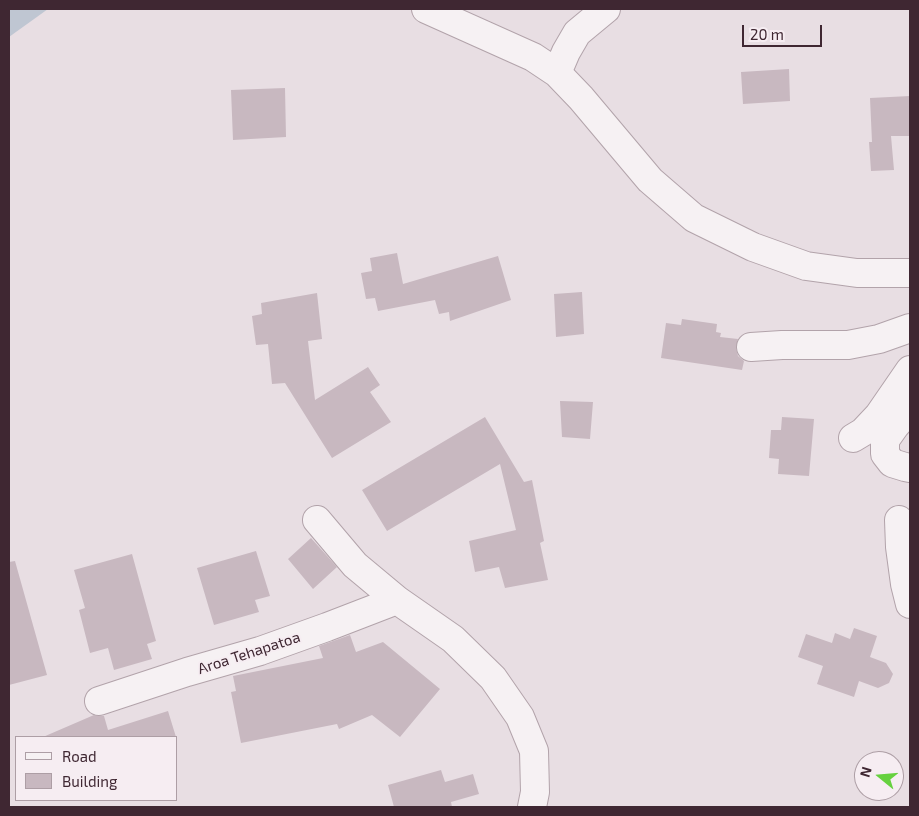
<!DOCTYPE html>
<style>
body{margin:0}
#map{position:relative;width:919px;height:816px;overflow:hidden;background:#e8dee3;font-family:"Exo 2",sans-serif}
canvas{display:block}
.frame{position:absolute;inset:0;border:10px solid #3f2732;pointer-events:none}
.legend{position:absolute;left:15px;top:736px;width:162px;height:65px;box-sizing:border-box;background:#f6edf2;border:1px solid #ad9ea5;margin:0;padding:6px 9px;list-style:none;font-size:15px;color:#3f2732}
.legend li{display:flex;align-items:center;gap:10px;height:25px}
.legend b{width:25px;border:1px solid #ad9ea5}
.north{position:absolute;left:854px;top:751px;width:50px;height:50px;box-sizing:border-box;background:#f6edf2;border:1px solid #ad9ea5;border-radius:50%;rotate:287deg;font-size:14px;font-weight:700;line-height:20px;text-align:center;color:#3f2732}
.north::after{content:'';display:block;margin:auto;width:18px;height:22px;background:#66d13f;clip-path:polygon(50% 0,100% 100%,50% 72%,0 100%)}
.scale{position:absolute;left:742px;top:25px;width:80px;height:22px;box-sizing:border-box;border:2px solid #3f2732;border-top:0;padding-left:6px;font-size:15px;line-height:18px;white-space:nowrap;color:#3f2732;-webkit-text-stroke:4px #f6edf2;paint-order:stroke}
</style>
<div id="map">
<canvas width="919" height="816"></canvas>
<div class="frame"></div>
<ul class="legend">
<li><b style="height:6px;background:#f6f1f3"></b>Road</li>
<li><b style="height:14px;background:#c8b8c0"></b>Building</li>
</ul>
<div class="north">N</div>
<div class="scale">20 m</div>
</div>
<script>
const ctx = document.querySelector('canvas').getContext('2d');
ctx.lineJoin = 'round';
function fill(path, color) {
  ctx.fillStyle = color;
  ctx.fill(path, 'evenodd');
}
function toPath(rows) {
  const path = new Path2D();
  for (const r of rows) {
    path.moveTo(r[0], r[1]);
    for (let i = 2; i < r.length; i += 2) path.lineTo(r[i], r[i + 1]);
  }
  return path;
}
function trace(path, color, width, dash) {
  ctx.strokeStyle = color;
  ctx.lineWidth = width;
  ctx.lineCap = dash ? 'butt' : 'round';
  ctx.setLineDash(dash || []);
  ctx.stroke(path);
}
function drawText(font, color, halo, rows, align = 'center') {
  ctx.font = font + ' "Exo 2",sans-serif';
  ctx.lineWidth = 4;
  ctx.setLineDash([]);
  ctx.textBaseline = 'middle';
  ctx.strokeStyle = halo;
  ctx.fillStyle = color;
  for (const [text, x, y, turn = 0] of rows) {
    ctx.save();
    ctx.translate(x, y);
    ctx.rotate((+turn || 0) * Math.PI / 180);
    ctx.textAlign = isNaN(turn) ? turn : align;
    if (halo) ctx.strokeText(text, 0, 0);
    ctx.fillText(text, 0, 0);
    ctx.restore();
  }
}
fill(toPath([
 [9,9,48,9,9,37]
]), '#bfc6d2');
fill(toPath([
 [789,69,790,101,743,104,741,72],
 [285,88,286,137,233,140,231,90],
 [910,96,910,136,891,136,894,170,871,171,869,142,872,142,870,98],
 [397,253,403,284,498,256,511,300,450,321,449,312,439,314,435,300,378,311,375,298,366,299,361,273,372,271,370,258],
 [582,292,584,334,556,337,554,294],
 [317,293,322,339,308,341,315,400,368,367,380,385,370,392,391,422,332,458,285,383,272,384,268,344,256,345,252,316,262,314,261,303],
 [682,319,717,324,716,332,721,333,720,337,738,339,736,348,738,356,744,361,742,370,661,358,666,323,681,325],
 [560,401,593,402,590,439,562,437],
 [485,417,524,482,532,480,544,541,540,543,548,580,505,588,499,567,475,572,469,541,516,530,500,464,387,531,362,490],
 [782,417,814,419,809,476,778,474,779,459,769,458,771,430,781,430],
 [311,538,337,567,313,589,288,559],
 [256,551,270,596,255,600,259,612,214,625,197,568],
 [132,554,156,641,147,644,152,659,114,670,108,648,90,653,79,610,85,608,74,570],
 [15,561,47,675,9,685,9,562],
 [854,628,877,636,870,657,886,663,893,674,889,683,878,688,859,681,854,697,817,684,823,666,798,657,806,634,832,643,835,633,850,639],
 [350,635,356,652,383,642,440,689,400,737,372,715,339,729,337,724,241,743,231,692,236,691,233,676,323,658,319,646],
 [168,711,176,737,43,737,94,715,96,716,104,716,108,730],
 [441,770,445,782,473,774,479,794,451,802,452,807,394,807,388,785]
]), '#c8b8c0');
const minor = toPath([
 [426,9,533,57,557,73,581,98,650,180,694,218,753,247,806,266,857,273,910,273],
 [557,73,566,52,577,33,606,9],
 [751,347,782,345,848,345,879,339,910,328],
 [910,409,895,426,885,440,885,454,892,463,905,467,910,468],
 [853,438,863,432,879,415,910,370],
 [317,520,355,565,397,600,453,639,493,678,520,717,534,751,535,792,532,807],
 [899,520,900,547,905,584,910,604],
 [99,701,187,672,260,651,327,627,397,600]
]);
trace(minor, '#b2a3aa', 30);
trace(minor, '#f6f1f3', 28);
drawText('15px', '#3f2732', '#f6edf2', [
 ["Aroa Tehapatoa",249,653,-18]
]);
</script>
